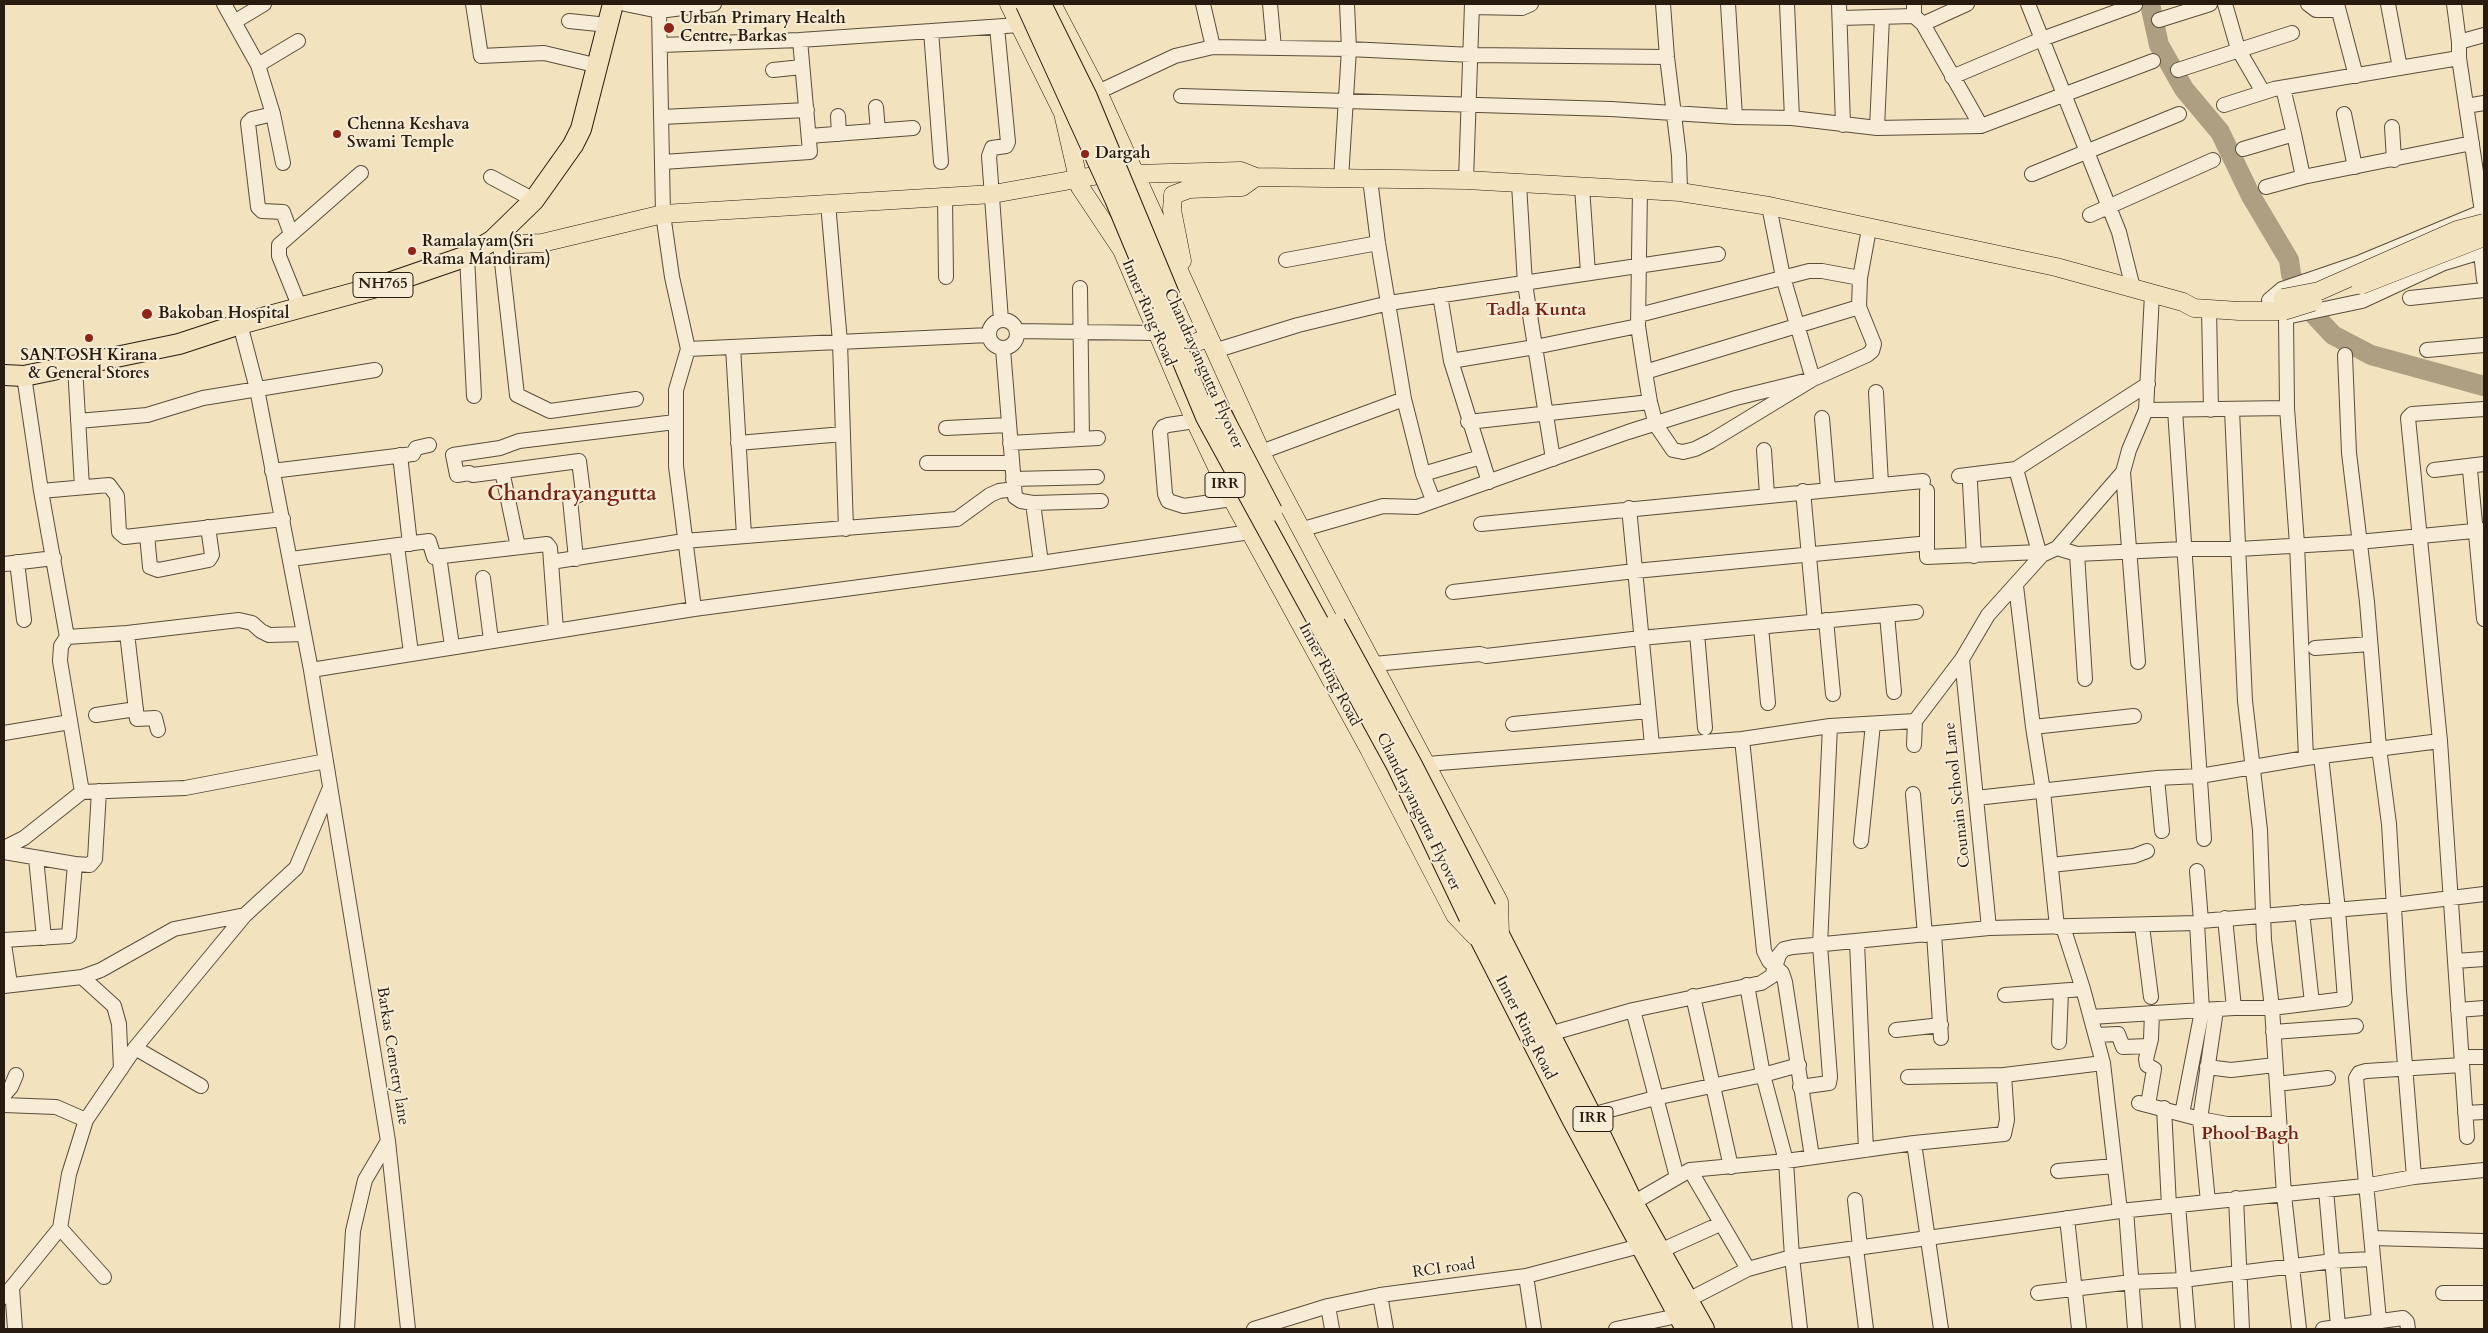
<!DOCTYPE html>
<style>
body{margin:0}
#map{position:relative;width:2488px;height:1333px;overflow:hidden;background:#f3e2be;font-family:Cardo,serif}
canvas{display:block}
.frame{position:absolute;inset:0;border:5px solid #271c0f;pointer-events:none}
</style>
<div id="map">
<canvas width="2488" height="1333"></canvas>
<div class="frame"></div>
</div>
<script>
const ctx = document.querySelector('canvas').getContext('2d');
ctx.lineJoin = 'round';
function toPath(rows) {
  const path = new Path2D();
  for (const r of rows) {
    if (r.length === 3) {
      path.moveTo(r[0] + r[2], r[1]);
      path.arc(r[0], r[1], r[2], 0, 2 * Math.PI);
      continue;
    }
    path.moveTo(r[0], r[1]);
    for (let i = 2; i < r.length; i += 2) path.lineTo(r[i], r[i + 1]);
  }
  return path;
}
function trace(path, color, width, dash) {
  ctx.strokeStyle = color;
  ctx.lineWidth = width;
  ctx.lineCap = dash ? 'butt' : 'round';
  ctx.setLineDash(dash || []);
  ctx.stroke(path);
}
function drawText(font, color, halo, rows, align = 'center') {
  ctx.font = font + ' Cardo,serif';
  ctx.lineWidth = 4;
  ctx.setLineDash([]);
  ctx.textBaseline = 'middle';
  ctx.strokeStyle = halo;
  ctx.fillStyle = color;
  for (const [text, x, y, turn = 0] of rows) {
    ctx.save();
    ctx.translate(x, y);
    ctx.rotate((+turn || 0) * Math.PI / 180);
    ctx.textAlign = isNaN(turn) ? turn : align;
    if (halo) ctx.strokeText(text, 0, 0);
    ctx.fillText(text, 0, 0);
    ctx.restore();
  }
}
trace(toPath([
 [2150,4,2159,45,2184,89,2220,132,2251,196,2289,260,2291,274,2303,303,2333,335,2371,355,2484,386]
]), '#ae9f82', 20);
const minor = toPath([
 [224,4,258,65,273,114,283,163],
 [473,4,481,56,544,53,599,66],
 [625,4,659,11,663,214,672,277,688,349,676,390,676,466,694,609],
 [1203,4,1213,47],
 [1270,4,1274,48],
 [1663,4,1667,57,1679,156,1680,192],
 [1728,4,1735,117],
 [1787,4,1792,118],
 [1839,4,1843,125],
 [1914,4,1914,16,1923,24,1981,126,2153,61],
 [2028,4,2119,232,2133,288],
 [2225,4,2238,49,2263,92],
 [2308,4,2316,10,2338,10],
 [2337,4,2356,76],
 [2388,4,2400,68],
 [2454,4,2459,42,2484,35],
 [1472,7,1522,8,1531,4],
 [659,11,714,4],
 [1840,18,1914,16],
 [2159,20,2210,4],
 [569,21,608,25],
 [234,22,264,4],
 [1923,24,1967,4],
 [997,27,1008,142,1006,146,992,148,989,156,1001,320],
 [931,31,941,162],
 [2459,42,2459,58,2482,212,2481,253,2484,280],
 [661,45,800,40,1019,25],
 [258,65,298,41],
 [773,70,802,67],
 [2178,70,2292,33],
 [1952,77,2042,39,2135,5],
 [1098,92,1175,56,1213,47,1349,49,1472,55,1667,57],
 [1181,96,1611,109,1735,117,1792,118,1877,128,1981,126],
 [2224,105,2274,89,2459,58],
 [2466,106,2484,103],
 [876,107,878,131],
 [273,114,252,119,248,123,258,207,262,211,283,212,291,234],
 [2344,114,2355,167],
 [838,116,839,134],
 [662,117,807,110],
 [2392,127,2394,160],
 [1877,128,1882,17],
 [2294,134,2303,177],
 [809,136,913,128],
 [2243,149,2294,134,2283,88],
 [663,162,810,152,800,40],
 [2032,174,2179,114],
 [491,177,534,200],
 [1341,179,1349,49,1347,4],
 [1370,179,1378,243,1404,399,1423,474,1433,500],
 [1466,180,1472,4],
 [1519,184,1525,284,1553,459],
 [1582,187,1588,273],
 [2266,187,2303,177,2472,143],
 [1640,189,1638,326,1645,372,1650,402,1656,425,1673,450,1683,452,1695,449,1711,441,1813,379,1867,355,1872,351,1874,344,1859,307,1645,372],
 [945,197,946,277],
 [828,203,840,342,846,529],
 [2090,215,2213,160],
 [500,245,517,395,550,411,636,399],
 [467,256,474,396],
 [1286,260,1378,243],
 [1080,288,1082,439],
 [1440,295,1451,361,1489,482],
 [2410,298,2484,290],
 [2269,300,2282,289,2361,262,2484,211],
 [1859,307,1860,278,1869,229],
 [300,308,279,256,279,245,361,173],
 [2209,309,2211,410],
 [1639,315,1809,271,1822,271,1860,278],
 [2291,316,2362,301,2444,263,2484,251],
 [2286,317,2287,408,2297,544,2306,758],
 [1003,334,14],
 [240,324,257,389,311,670,388,1141,408,1329],
 [1017,331,1156,333],
 [733,347,744,536],
 [688,349,989,335],
 [1003,349,1015,497,1021,501,1033,503,1041,563],
 [2427,350,2484,345],
 [1214,351,1298,325,1389,303,1718,254],
 [1451,361,1535,347,1638,326],
 [75,366,82,487],
 [24,376,41,491,67,637,61,646,60,661,82,792],
 [1876,392,1881,484],
 [2146,410,2287,408],
 [2175,410,2204,839],
 [2232,410,2245,701,2260,830,2264,940,2272,1008,2284,1195,2299,1329],
 [1822,418,1828,489],
 [78,421,147,415,203,398,375,370],
 [1195,421,1168,425,1163,427,1160,432,1165,494,1168,501,1184,506,1232,499],
 [1468,422,1650,402],
 [946,428,1008,425],
 [738,443,843,434],
 [1010,443,1098,438],
 [1764,450,1767,495],
 [1261,452,1404,399],
 [400,455,410,544],
 [927,463,1012,463],
 [2472,466,2470,470,2484,619],
 [2016,469,2039,552,2042,555],
 [2434,470,2484,464],
 [272,471,413,454,416,448,429,445],
 [502,471,518,547],
 [2123,472,2138,662],
 [1423,474,1481,457],
 [1959,476,2016,469,2148,384],
 [1013,479,1097,477],
 [1970,483,1974,556],
 [41,491,109,485,117,496,119,532,125,537,283,519],
 [1803,491,1815,622],
 [1927,491,1927,557,2039,552],
 [1033,503,1101,501],
 [1629,508,1652,745],
 [1481,524,1923,481],
 [1300,530,1383,506,1417,507,1628,432,1736,398,1813,379,1783,277,1769,206],
 [147,535,150,567,158,570,209,560,212,555,208,527],
 [397,546,411,653],
 [2057,548,2077,554,2183,549,2239,549,2358,542,2484,530],
 [2077,554,2085,679],
 [439,556,452,646],
 [291,559,429,541,434,557,547,544,550,548,551,562,684,541,957,519,990,495,999,491,1014,489],
 [576,559,570,499,583,493,579,461,473,475,469,473,457,475,453,455,500,448,519,441,675,422],
 [17,562,24,620],
 [551,562,556,630],
 [4,564,54,558],
 [483,578,491,640],
 [2016,586,2033,727,2043,791,2057,927],
 [1453,592,1635,571,1919,544],
 [1887,615,1894,692],
 [1826,620,1833,694],
 [1761,627,1768,703],
 [127,633,239,620,252,623,261,631,269,635,304,634],
 [1697,633,1705,728],
 [67,637,127,633,137,719,155,718,158,730],
 [2315,648,2370,644],
 [1962,659,1989,928],
 [1374,664,1480,654,1486,656,1641,638,1916,612],
 [311,670,694,609,1041,563,1250,532],
 [96,715,136,709],
 [1513,724,1648,711],
 [2033,727,2134,716],
 [4,733,70,722],
 [1742,739,1764,951,1769,961,1782,973,1785,982,1812,1157],
 [1914,745,1915,721,1962,659,1988,615,2042,555,2057,548,2123,472,2129,450,2146,410,2152,294],
 [1427,764,1742,739,1830,726,1915,721],
 [2157,778,2162,831],
 [1913,794,1925,935],
 [1976,798,2157,778,2200,776,2306,758,2440,741],
 [1861,841,1873,724],
 [4,848,24,838,82,792,185,788,326,761],
 [4,852,75,864,69,936,4,940],
 [36,858,44,938],
 [75,864,90,865,95,859,99,791],
 [2051,865,2134,856,2147,851],
 [2197,871,2201,921],
 [2302,912,2312,1003],
 [2225,918,2234,1008],
 [2142,926,2151,997],
 [1934,934,1941,1038],
 [1857,942,1866,1150],
 [4,944,10,984],
 [2455,961,2484,959],
 [82,977,114,1006,119,1024,121,1069],
 [1747,985,1763,1075,1786,1161,1792,1257,1800,1329],
 [4,986,82,977,101,970,174,929,245,915],
 [2005,995,2083,989],
 [1693,996,1731,1167],
 [1633,1010,1677,1177],
 [2216,1010,2200,1119,2227,1124,2279,1124],
 [2458,1010,2484,1008],
 [2091,1017,2234,1008,2272,1008,2345,999,2338,910,2321,756],
 [1896,1030,1941,1025],
 [2273,1032,2356,1026],
 [2096,1035,2118,1034,2123,1047,2149,1046],
 [1542,1036,1633,1010,1761,983,1772,976,1779,955,1784,949,1793,947,1989,928,2197,923,2201,921,2394,905,2484,894],
 [2059,1042,2061,991],
 [135,1048,201,1086],
 [2462,1057,2484,1057],
 [2103,1063,2120,1211],
 [2207,1067,2231,1070,2275,1065],
 [1908,1077,2004,1075],
 [2277,1084,2328,1078],
 [1800,1087,1829,1083,1830,1077,1820,945,1830,726],
 [4,1095,11,1087,16,1075],
 [2139,1103,2200,1119,2208,1202],
 [4,1105,56,1107,86,1120],
 [2148,1105,2154,1069,2147,1065,2146,1059,2151,1039,2152,1013],
 [2164,1108,2169,1206],
 [2465,1113,2484,1112],
 [2182,1114,2202,1011,2197,923],
 [1591,1115,1655,1098,1763,1075,1799,1065],
 [2467,1137,2440,741,2408,418,2412,414,2484,409],
 [1914,1143,1941,1329],
 [1690,1170,1748,1269],
 [2058,1171,2114,1166],
 [2414,1177,2484,1170],
 [2326,1190,2338,1326],
 [2236,1198,2242,1329],
 [1855,1200,1860,1247],
 [1633,1203,1690,1170,1786,1161,1914,1143,2004,1134,2007,1120,2004,1075,2103,1063,2083,989,2063,927],
 [2178,1205,2188,1329],
 [2126,1210,2135,1329],
 [2067,1218,2079,1329],
 [60,1228,104,1277],
 [2371,1238,2484,1241],
 [1856,1248,1866,1329],
 [1660,1251,1720,1224],
 [1526,1276,1534,1329],
 [12,1288,15,1329],
 [2038,1293,2132,1282,2183,1280,2333,1261,2371,1259],
 [2443,1293,2484,1293],
 [1380,1295,1386,1329],
 [4,1297,60,1228,69,1174,86,1120,135,1048,245,915,296,868,329,790],
 [1688,1300,1748,1269,1792,1257,2120,1211,2364,1186,2414,1177,2399,991,2389,824,2379,748,2367,602,2349,453,2345,355],
 [1328,1306,1332,1329],
 [2379,1320,2356,1078,2359,1073,2366,1071,2462,1065],
 [347,1329,353,1231,365,1180,388,1141],
 [1254,1329,1328,1306,1380,1295,1526,1276,1640,1246],
 [1616,1329,1677,1316],
 [2323,1329,2403,1318,2407,1322,2408,1329]
]);
const major = toPath([
 [1009,4,1063,113,1080,187,1122,250,1195,421,1232,499,1369,749,1455,915,1475,936],
 [1052,4,1098,92,1266,463,1499,902,1500,936],
 [493,240,500,245,542,243,663,214,993,194,1099,175,1241,171,1256,177,1466,180,1680,192,1769,206,2056,267,2183,302,2194,308,2239,311,2284,311],
 [1182,261,1172,210,1173,195,1189,189,1242,187,1256,177],
 [1166,353,1208,338]
]);
const highway = toPath([
 [4,375,24,376,179,344,240,324,380,286,467,256,493,240,534,200,573,145,581,129,613,4],
 [1486,909,1591,1115,1633,1203,1704,1329],
 [1469,917,1572,1119,1686,1329]
]);
trace(minor, '#5a4e3b', 16);
trace(major, '#271c0f', 19);
trace(highway, '#271c0f', 22);
trace(minor, '#f7ecd5', 14);
trace(major, '#f3e2be', 18);
trace(highway, '#f3e2be', 20);
const majorBridge = toPath([
 [2361,285,2484,237],
 [2283,298,2319,291,2457,230,2484,223],
 [2284,311,2313,302]
]);
const highwayBridge = toPath([
 [1026,4,1115,199,1206,417,1397,766,1469,917],
 [1041,4,1087,97,1170,297],
 [1215,402,1272,511],
 [1335,624,1412,765,1486,909]
]);
trace(majorBridge, '#271c0f', 19, []);
trace(highwayBridge, '#271c0f', 22, []);
trace(majorBridge, '#f3e2be', 18);
trace(highwayBridge, '#f3e2be', 20);
for (const [x, y, r, color] of [
 [669,28,6,"#8f2418"],
 [337,134,5,"#8f2418"],
 [1085,154,5,"#8f2418"],
 [412,251,5,"#8f2418"],
 [147,314,6,"#8f2418"],
 [89,338,5,"#8f2418"]
]) {
  const dot = new Path2D();
  dot.arc(x, y, r, 0, 2 * Math.PI);
  ctx.fillStyle = color;
  ctx.fill(dot);
  trace(dot, '#f7ecd5', 2);
}
for (const [x, y, w] of [
 [383,285,60],
 [1225,485,40],
 [1593,1119,40]
]) {
  const box = new Path2D();
  box.roundRect(x - w / 2, y - 12.5, w, 25, 4);
  ctx.fillStyle = '#f7ecd5';
  ctx.fill(box);
  trace(box, '#271c0f', 1);
}
drawText('bold 15px', '#271c0f', null, [
 ["NH765",383,285],
 ["IRR",1225,485],
 ["IRR",1593,1119]
]);
drawText('bold 16px', '#271c0f', '#f7ecd5', [
 ["Urban Primary Health",680,19],
 ["Centre, Barkas",680,37],
 ["Chenna Keshava",347,125],
 ["Swami Temple",347,143],
 ["Dargah",1095,154],
 ["Ramalayam(Sri",422,242],
 ["Rama Mandiram)",422,260],
 ["Bakoban Hospital",158,314],
 ["SANTOSH Kirana",89,356,"center"],
 ["& General Stores",89,374,"center"]
], 'left');
drawText('16px', '#271c0f', '#f7ecd5', [
 ["Inner Ring Road",1148,313,67],
 ["Chandrayangutta Flyover",1203,369,66],
 ["Inner Ring Road",1329,675,62],
 ["Counain School Lane",1958,795,-96],
 ["Chandrayangutta Flyover",1418,812,64],
 ["Inner Ring Road",1525,1028,63],
 ["Barkas Cemetry lane",392,1056,81],
 ["RCI road",1444,1269,-8]
]);
drawText('bold 18px', '#7a1f14', '#f7ecd5', [
 ["Tadla Kunta",1536,311],
 ["Phool Bagh",2250,1135]
]);
drawText('bold 21px', '#7a1f14', '#f7ecd5', [
 ["Chandrayangutta",572,495]
]);
</script>
